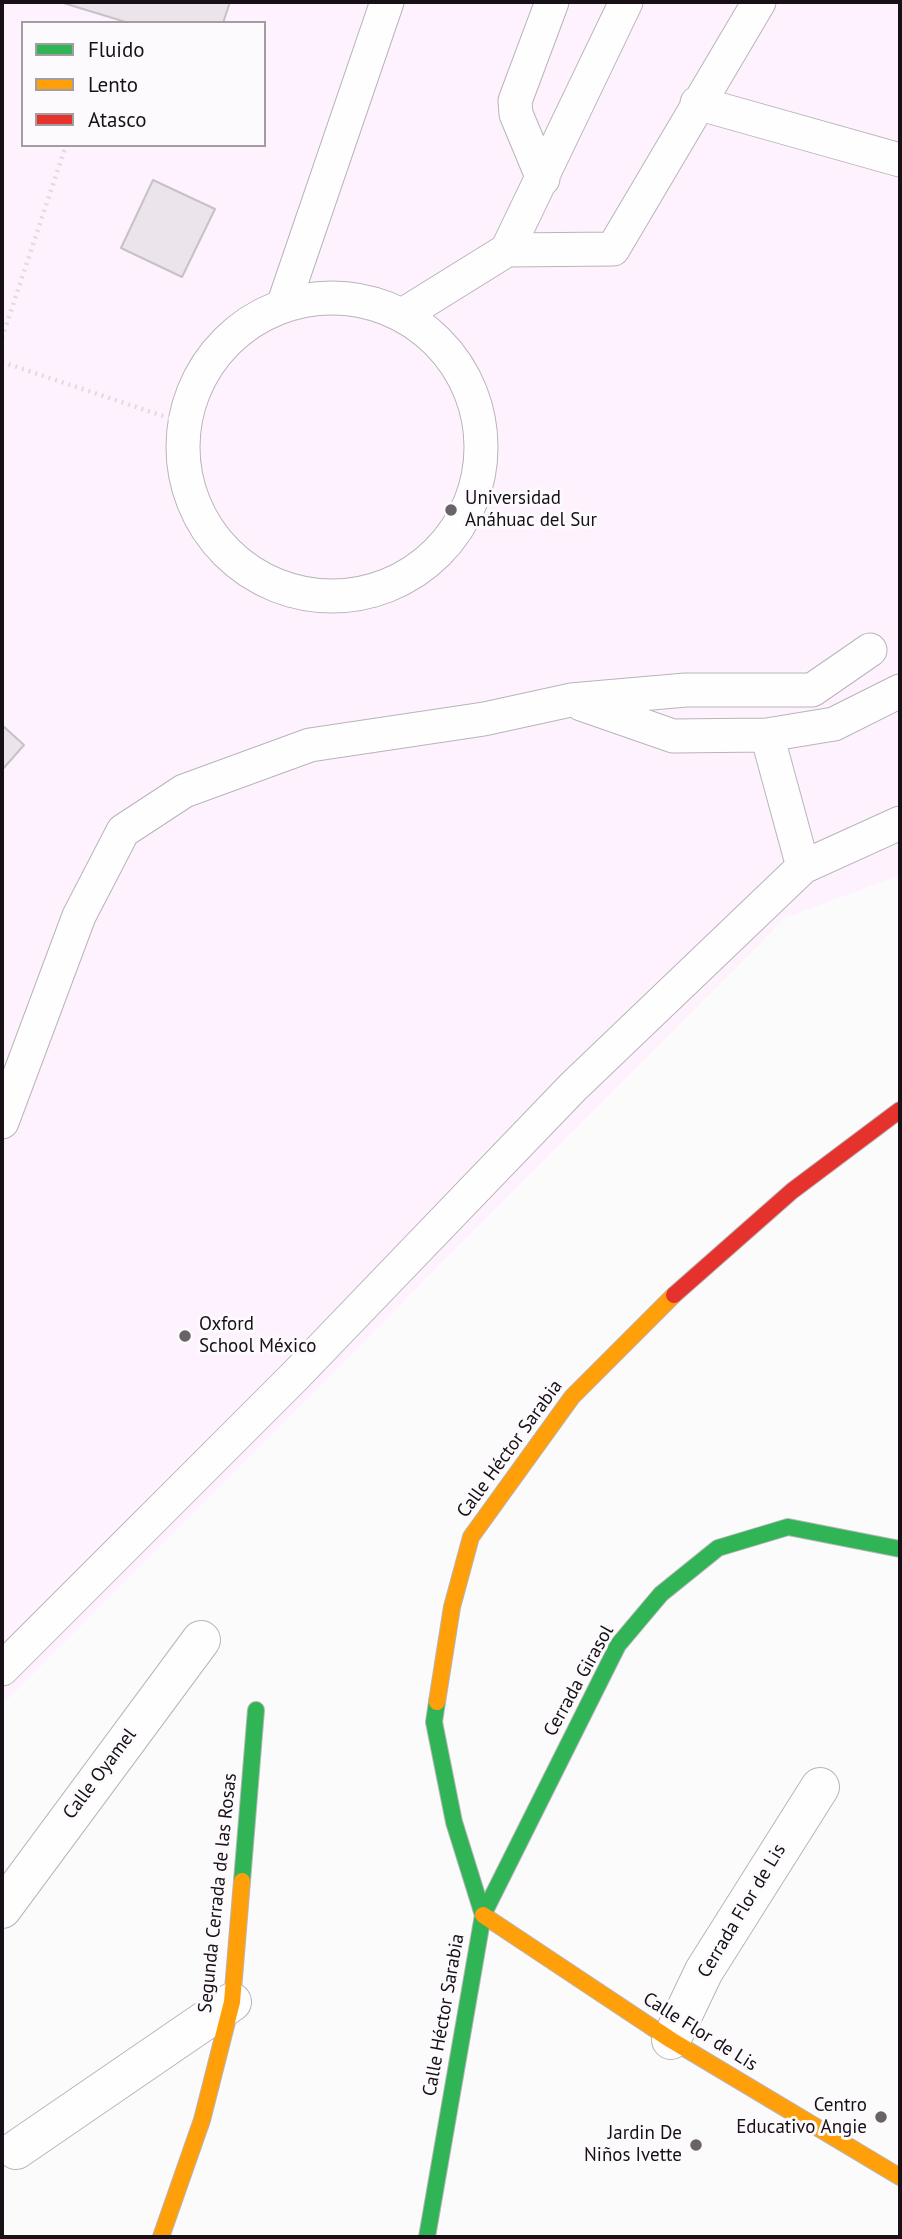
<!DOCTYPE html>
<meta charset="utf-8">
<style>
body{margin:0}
#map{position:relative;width:902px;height:2239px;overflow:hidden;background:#fcfbfc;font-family:"PT Sans",sans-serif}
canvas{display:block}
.frame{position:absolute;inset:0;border:4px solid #171117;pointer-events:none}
.legend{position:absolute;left:21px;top:21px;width:245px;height:126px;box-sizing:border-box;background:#fdfafd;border:2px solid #a19da1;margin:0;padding:9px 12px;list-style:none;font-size:21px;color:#171117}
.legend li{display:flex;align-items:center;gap:14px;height:35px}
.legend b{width:35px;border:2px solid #a19da1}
</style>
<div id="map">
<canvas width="902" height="2239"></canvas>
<div class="frame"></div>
<ul class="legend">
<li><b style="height:9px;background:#30b455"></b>Fluido</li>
<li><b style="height:9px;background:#ff9f0a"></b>Lento</li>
<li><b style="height:9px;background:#e5322d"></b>Atasco</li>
</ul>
</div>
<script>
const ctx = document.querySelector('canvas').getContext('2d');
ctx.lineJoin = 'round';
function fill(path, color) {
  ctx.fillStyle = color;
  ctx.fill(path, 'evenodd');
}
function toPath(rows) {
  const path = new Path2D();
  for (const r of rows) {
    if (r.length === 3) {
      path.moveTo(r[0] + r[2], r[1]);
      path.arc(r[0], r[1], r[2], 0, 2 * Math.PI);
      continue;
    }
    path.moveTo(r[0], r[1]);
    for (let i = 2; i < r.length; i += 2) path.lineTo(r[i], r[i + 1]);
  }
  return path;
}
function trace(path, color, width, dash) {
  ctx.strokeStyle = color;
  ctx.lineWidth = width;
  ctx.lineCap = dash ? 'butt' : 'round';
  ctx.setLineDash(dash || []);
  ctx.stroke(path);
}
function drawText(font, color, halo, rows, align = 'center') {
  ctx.font = font + ' "PT Sans",sans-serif';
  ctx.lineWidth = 6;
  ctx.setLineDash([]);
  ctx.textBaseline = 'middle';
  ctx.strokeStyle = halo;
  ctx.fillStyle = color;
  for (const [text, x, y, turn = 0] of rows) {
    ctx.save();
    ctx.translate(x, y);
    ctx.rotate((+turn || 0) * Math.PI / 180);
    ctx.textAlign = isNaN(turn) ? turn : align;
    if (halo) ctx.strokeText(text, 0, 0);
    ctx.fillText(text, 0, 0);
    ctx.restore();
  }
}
fill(toPath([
 [2,2,900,2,900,875,785,918,2,1705],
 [23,23,264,23,264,145,23,145]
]), '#fdf2fd');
const building = toPath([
 [60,2,230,2,223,23,129,23,60,2],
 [153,180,215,209,182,277,121,248,153,180],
 [2,725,24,745,2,770,2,725]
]);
fill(building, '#ebe4eb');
trace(building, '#c6c2c6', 2);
const lane = toPath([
 [697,103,900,160],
 [543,179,516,114,515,101,552,2],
 [507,250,626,2],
 [332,447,149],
 [284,303,387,2],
 [404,314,507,250,613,249,759,2],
 [581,704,673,736,767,735,834,724,900,691],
 [767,735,803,867],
 [2,1122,79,916,123,831,184,791,310,745,484,719,571,700,686,690,812,690,870,650],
 [2,1669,296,1375,573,1087,803,867,900,823]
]);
const street = toPath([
 [2,1909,201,1640],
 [671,2040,704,1971,820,1787],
 [16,2150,232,2002]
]);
const fast = toPath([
 [242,1881,256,1710],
 [483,1915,618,1645,661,1594,718,1548,788,1527,900,1549],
 [427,2237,483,1915,454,1822,434,1722,437,1702]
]);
const slow = toPath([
 [437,1702,452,1607,471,1537,572,1397,674,1295],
 [483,1915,671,2040,900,2177],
 [161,2237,202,2120,232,2002,242,1881]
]);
const jam = toPath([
 [674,1295,792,1191,900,1110]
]);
trace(lane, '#b8b5b8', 35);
trace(street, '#b8b5b8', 40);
trace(fast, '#b8b5b8', 18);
trace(slow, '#b8b5b8', 18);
trace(jam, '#b8b5b8', 18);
trace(toPath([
 [2,338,66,145],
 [2,362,181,422]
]), '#deddde', 4.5, [2, 5]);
trace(lane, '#fffeff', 33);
trace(street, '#fffeff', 38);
trace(fast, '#30b455', 16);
trace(slow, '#ff9f0a', 16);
trace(jam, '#e5322d', 16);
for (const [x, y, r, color] of [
 [451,510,7,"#676367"],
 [185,1336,7,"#676367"],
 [881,2117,7,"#676367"],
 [696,2145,7,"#676367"]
]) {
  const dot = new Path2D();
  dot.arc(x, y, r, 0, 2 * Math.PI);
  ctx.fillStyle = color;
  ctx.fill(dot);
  trace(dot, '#fdfafd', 2.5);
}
drawText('19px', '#171117', '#fdfafd', [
 ["Universidad",465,499],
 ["Anáhuac del Sur",465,521],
 ["Oxford",199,1325],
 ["School México",199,1347],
 ["Centro",867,2106,"right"],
 ["Educativo Angie",867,2128,"right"],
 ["Jardin De",682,2134,"right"],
 ["Niños Ivette",682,2156,"right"]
], 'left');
drawText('19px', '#171117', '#fdfafd', [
 ["Calle Héctor Sarabia",510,1449,-54],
 ["Cerrada Girasol",579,1681,-61],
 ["Calle Oyamel",100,1774,-53],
 ["Segunda Cerrada de las Rosas",218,1893,-84],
 ["Cerrada Flor de Lis",742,1911,-59],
 ["Calle Héctor Sarabia",444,2015,-80],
 ["Calle Flor de Lis",700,2032,32]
]);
</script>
